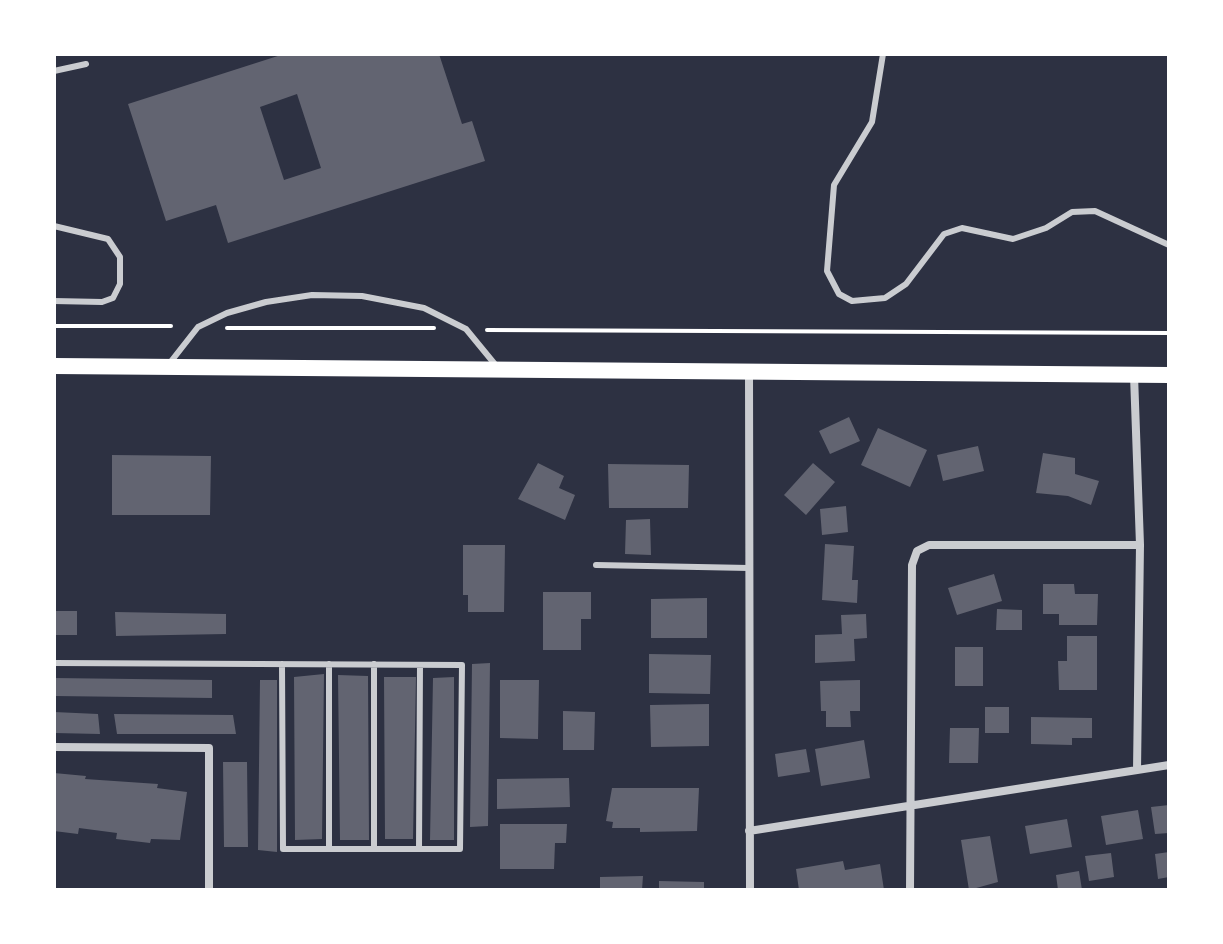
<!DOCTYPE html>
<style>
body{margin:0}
#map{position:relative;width:1223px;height:944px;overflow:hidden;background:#2d3142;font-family:"Crimson Pro",serif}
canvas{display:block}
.frame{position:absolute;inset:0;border:56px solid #fff;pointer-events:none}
</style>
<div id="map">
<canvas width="1223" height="944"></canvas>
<div class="frame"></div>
</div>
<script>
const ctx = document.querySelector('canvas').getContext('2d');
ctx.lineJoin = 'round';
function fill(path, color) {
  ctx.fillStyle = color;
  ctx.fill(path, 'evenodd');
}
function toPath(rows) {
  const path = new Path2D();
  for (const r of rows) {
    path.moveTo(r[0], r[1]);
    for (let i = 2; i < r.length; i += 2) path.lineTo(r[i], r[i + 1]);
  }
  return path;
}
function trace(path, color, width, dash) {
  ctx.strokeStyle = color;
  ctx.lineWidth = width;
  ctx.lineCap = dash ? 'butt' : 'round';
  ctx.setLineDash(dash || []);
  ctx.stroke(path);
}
fill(toPath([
 [284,54,439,54,462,124,472,121,485,161,228,243,216,205,166,221,128,104],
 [297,94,321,168,284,180,260,107],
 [849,417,860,441,830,454,819,431],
 [878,428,927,450,910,487,861,465],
 [978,446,984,471,943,481,937,455],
 [1043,453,1075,458,1075,474,1099,481,1091,505,1068,496,1036,493],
 [112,455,211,456,210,515,112,515],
 [538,463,564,476,559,488,575,495,565,520,518,499],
 [813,463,835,482,806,515,784,495],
 [608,464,689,465,688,508,609,508],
 [846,506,848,532,822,535,820,509],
 [650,519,651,555,625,554,626,520],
 [825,544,854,546,852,580,858,580,857,603,822,600],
 [463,545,505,545,504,612,468,612,468,595,463,595],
 [994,574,1002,601,957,615,948,588],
 [1043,584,1074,584,1075,594,1098,594,1097,625,1059,625,1059,614,1043,614],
 [543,592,591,592,591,619,581,619,581,650,543,650],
 [707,598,707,638,651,638,651,599],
 [997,609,1022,610,1022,630,996,630],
 [54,611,77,611,77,635,54,635],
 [115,612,226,614,226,634,116,636],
 [866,614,867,638,854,639,855,661,815,663,815,635,842,634,841,615],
 [1067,636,1097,636,1097,690,1059,690,1058,661,1067,661],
 [955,647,983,647,983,686,955,686],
 [649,654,711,655,710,694,649,693],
 [490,663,488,826,470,827,472,664],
 [324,674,322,839,295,840,294,677],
 [338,675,368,676,369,840,340,840],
 [384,677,416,677,413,839,385,839],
 [454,677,454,840,430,840,433,678],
 [54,678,212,680,212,698,54,696],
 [260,680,277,680,277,852,258,850],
 [500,680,539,680,538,739,500,738],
 [860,680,860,711,850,711,851,727,826,727,826,711,821,711,820,681],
 [709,704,709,746,651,747,650,705],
 [985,707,1009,707,1009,733,985,733],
 [563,711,595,712,594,750,563,750],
 [54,712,98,714,100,734,54,733],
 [114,714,233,715,236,734,117,734],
 [1031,717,1092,718,1092,738,1072,738,1072,745,1031,744],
 [950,728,979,728,978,763,949,763],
 [864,740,870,778,821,786,815,749],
 [806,749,810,772,778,777,775,754],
 [223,762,247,762,248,847,224,847],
 [54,773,86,776,85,779,158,784,157,788,187,792,180,840,151,839,150,843,116,839,117,833,79,828,78,834,54,831],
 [569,778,570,807,497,809,497,779],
 [612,788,699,788,697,831,640,832,640,828,612,828,613,822,606,821],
 [1169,805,1169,833,1155,834,1151,807],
 [1138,810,1143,839,1106,845,1101,816],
 [1067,819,1072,847,1030,854,1025,826],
 [500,824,567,824,566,843,555,843,554,869,500,869],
 [990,836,998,882,969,890,961,840],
 [1169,852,1169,877,1158,879,1155,854],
 [1111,853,1114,877,1089,881,1085,856],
 [843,861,845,870,880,864,884,890,799,890,796,869],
 [1079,871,1082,890,1058,890,1056,875],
 [643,876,642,890,600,890,600,877],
 [659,881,704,882,704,890,659,890]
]), '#626471');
trace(toPath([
 [54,326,171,326],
 [227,328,434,328],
 [487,330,1169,333]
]), '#fff', 4);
trace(toPath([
 [883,54,872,122,834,185,827,271,839,294,852,301,885,298,906,284,944,234,962,228,1013,239,1046,228,1072,212,1095,211,1169,245],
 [54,71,86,64],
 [54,226,108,239,120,257,120,284,113,298,102,302,54,301],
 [169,364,198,327,227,313,266,302,312,295,362,296,424,308,466,329,498,368],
 [596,565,749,568],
 [54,663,462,665,460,849,283,849,282,664],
 [329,849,329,664],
 [374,849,374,664],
 [419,849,420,665]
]), '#caccd0', 6);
trace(toPath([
 [749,373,750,890],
 [1134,375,1140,545,1137,770],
 [54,747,209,748,209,890],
 [749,831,1169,765],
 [910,890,912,565,917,551,929,545,1140,545]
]), '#caccd0', 8);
trace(toPath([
 [54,366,1169,375]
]), '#fff', 16);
</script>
